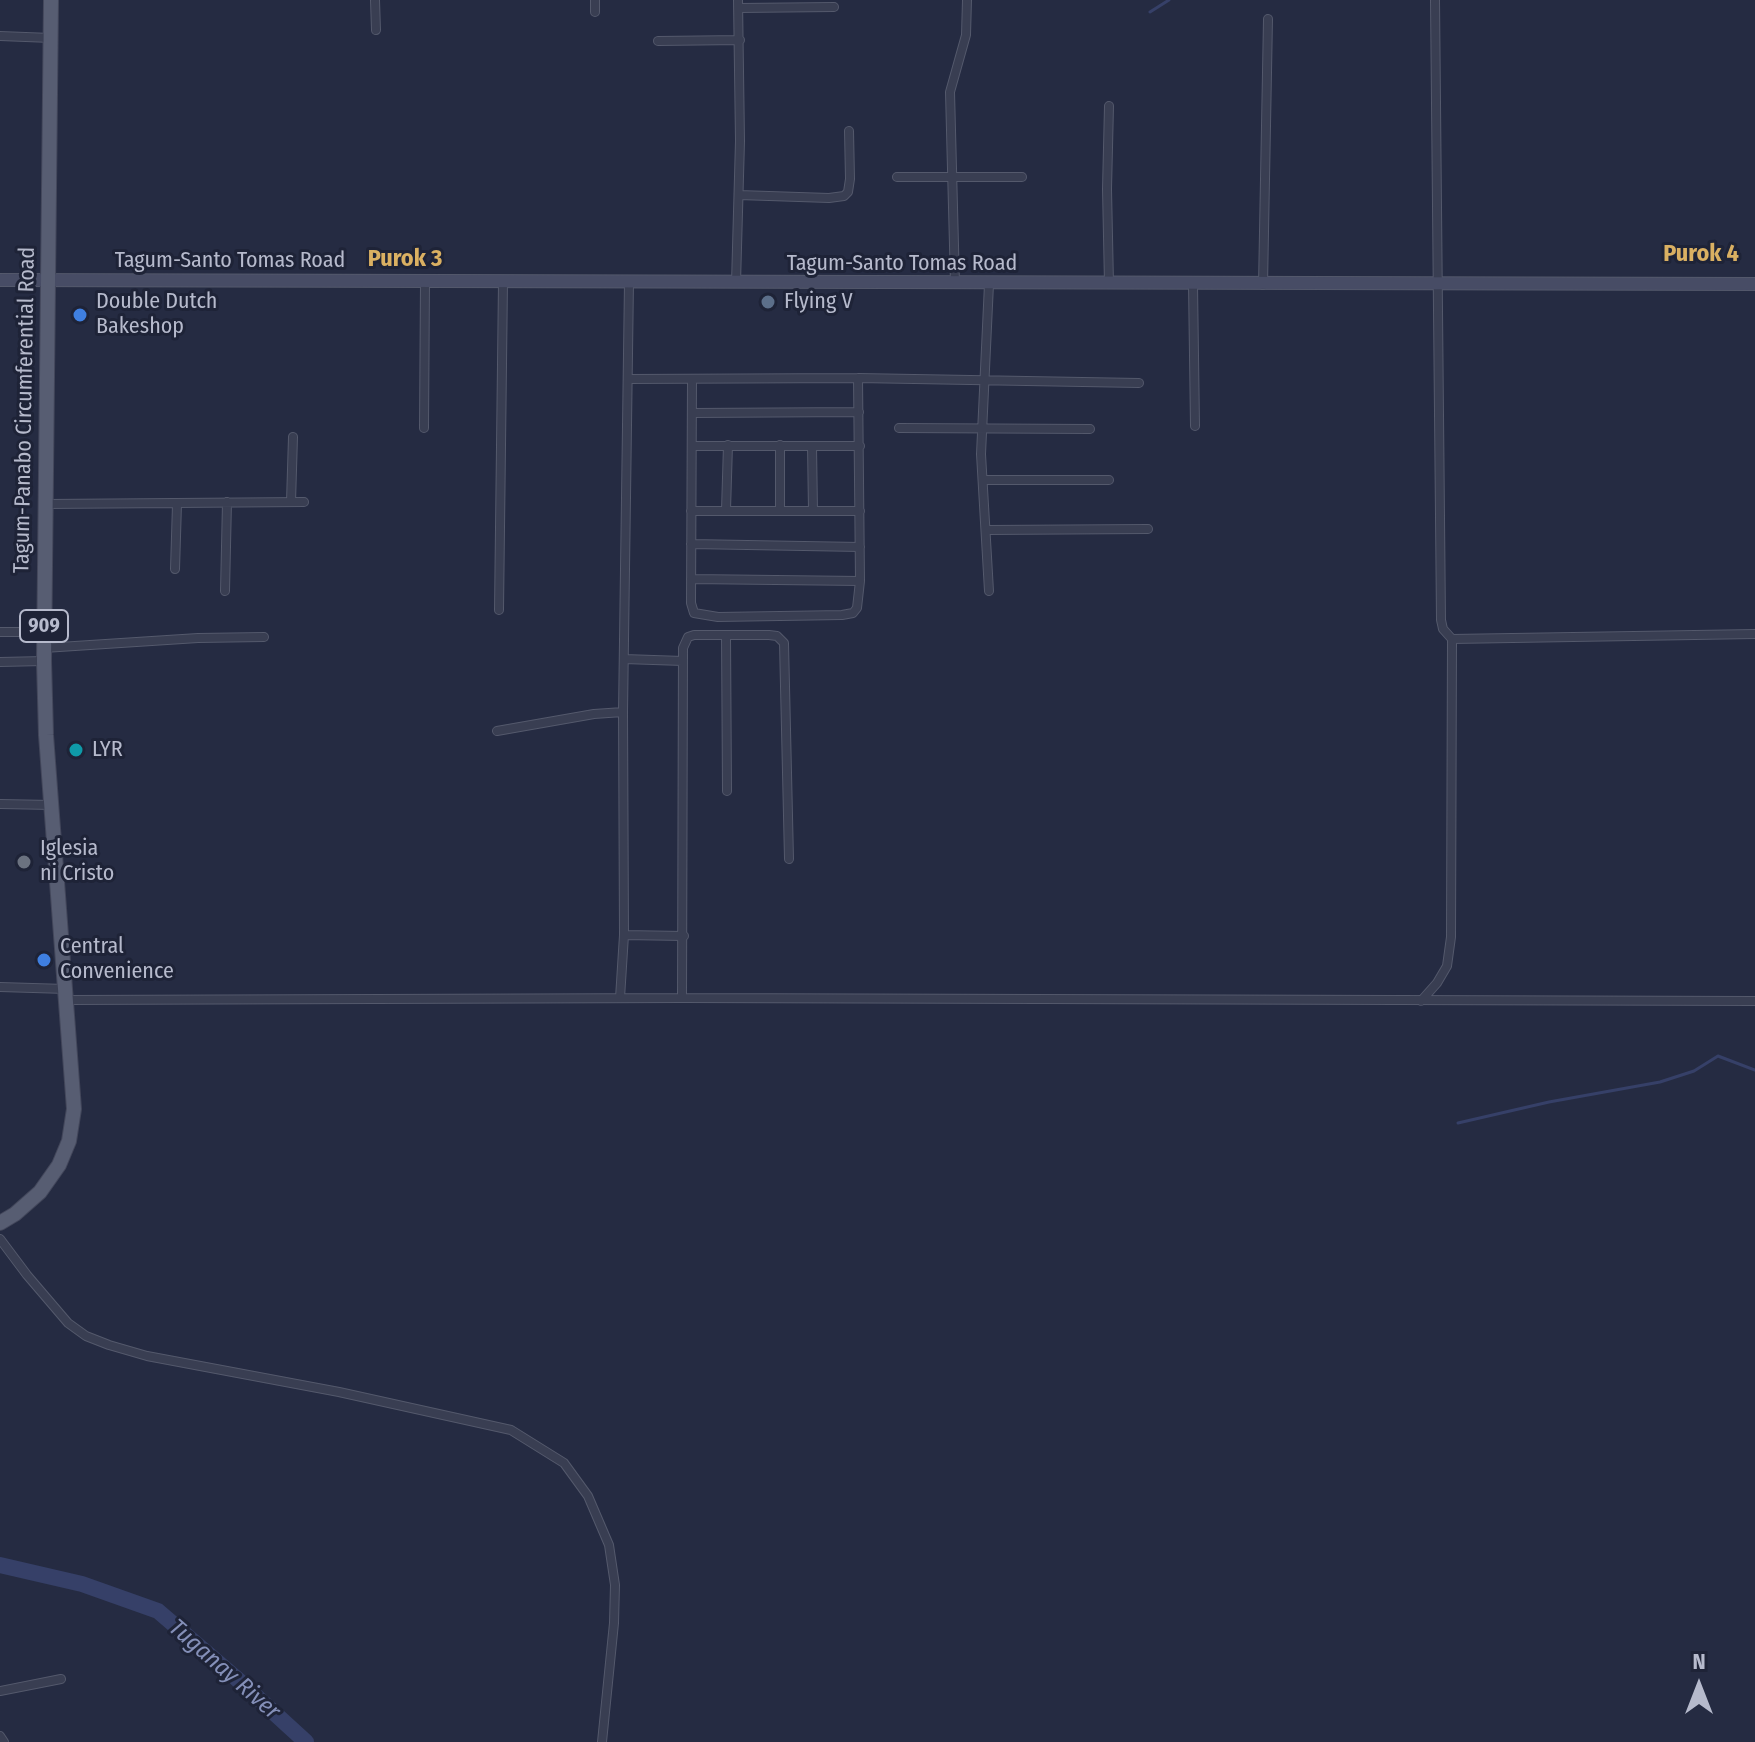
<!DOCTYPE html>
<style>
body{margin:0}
#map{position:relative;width:1755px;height:1742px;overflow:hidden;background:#252b42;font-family:"Fira Sans Condensed",sans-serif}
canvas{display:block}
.north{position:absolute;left:1659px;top:1646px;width:80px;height:80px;-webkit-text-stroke:6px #1e2337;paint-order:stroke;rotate:0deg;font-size:22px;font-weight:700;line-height:32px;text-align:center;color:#b6bacc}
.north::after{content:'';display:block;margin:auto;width:28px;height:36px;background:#b6bacc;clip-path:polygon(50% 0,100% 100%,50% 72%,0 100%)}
</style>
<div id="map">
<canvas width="1755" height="1742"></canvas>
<div class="north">N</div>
</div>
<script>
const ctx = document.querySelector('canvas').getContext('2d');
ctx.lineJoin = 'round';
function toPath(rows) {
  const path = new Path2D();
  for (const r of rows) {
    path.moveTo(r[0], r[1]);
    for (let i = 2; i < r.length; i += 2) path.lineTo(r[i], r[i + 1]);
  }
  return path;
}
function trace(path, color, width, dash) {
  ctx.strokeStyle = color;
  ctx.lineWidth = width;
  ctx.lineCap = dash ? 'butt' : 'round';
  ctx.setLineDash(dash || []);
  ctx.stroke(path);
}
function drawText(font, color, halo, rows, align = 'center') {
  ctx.font = font + ' "Fira Sans Condensed",sans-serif';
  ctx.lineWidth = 6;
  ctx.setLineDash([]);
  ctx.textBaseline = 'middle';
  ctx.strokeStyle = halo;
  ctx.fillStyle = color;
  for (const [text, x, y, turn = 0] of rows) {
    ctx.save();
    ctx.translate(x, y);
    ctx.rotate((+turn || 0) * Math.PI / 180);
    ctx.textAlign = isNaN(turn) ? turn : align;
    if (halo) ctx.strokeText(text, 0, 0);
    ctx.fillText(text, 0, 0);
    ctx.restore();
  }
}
trace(toPath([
 [1150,12,1169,0],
 [1458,1123,1549,1102,1660,1082,1694,1071,1718,1056,1755,1070]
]), '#364068', 3);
trace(toPath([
 [0,1565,82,1584,158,1611,236,1678,306,1742]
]), '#364068', 16);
const street = toPath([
 [375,0,376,30],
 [595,0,595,12],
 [739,8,834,7],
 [0,36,51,38],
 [658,41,740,40],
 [897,177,1022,177],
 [739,195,829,198,844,196,848,192,850,179,849,131],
 [736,283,740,141,738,0],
 [955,284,950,92,966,35,967,0],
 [989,284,981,454,989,591],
 [1109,284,1107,189,1109,106],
 [1193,285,1195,426],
 [1263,285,1268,19],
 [628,379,858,378,1139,383],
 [692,379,691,603,694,613,718,617,842,615,853,613,857,608,860,581,858,378],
 [692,413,859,412],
 [424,428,425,282],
 [899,428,1090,429],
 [693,446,860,446],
 [812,446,813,511],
 [983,480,1109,480],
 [291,502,293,437],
 [46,504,304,502],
 [726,510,728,445],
 [780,510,780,445],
 [691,511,860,511],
 [987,530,1148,529],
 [691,544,860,547],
 [175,569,177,504],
 [691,579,860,581],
 [225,591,227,502],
 [499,610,503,282],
 [0,632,44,632],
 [726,635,727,791],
 [1452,639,1755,634],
 [44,648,198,638,264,637],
 [624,659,683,661],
 [0,662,44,661],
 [497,731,594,714,623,712],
 [0,804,52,805],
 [624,935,684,936],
 [0,987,66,989],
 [620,998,624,935,623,712,629,282],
 [682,998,683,648,688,637,694,635,769,635,777,636,784,643,789,859],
 [67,1000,682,998,1755,1001],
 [1421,1001,1437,983,1447,966,1451,937,1452,639,1443,629,1441,620,1435,0],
 [0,1239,27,1275,68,1323,86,1336,109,1345,147,1356,339,1392,511,1430,564,1463,588,1496,609,1545,615,1585,614,1623,602,1742],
 [0,1691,61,1679],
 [0,1736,4,1742]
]);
const secondary = toPath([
 [0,280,1755,284]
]);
const primary = toPath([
 [0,1223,15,1214,40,1192,59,1165,69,1141,74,1109,46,735,44,661,51,0]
]);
trace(street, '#54596c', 10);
trace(secondary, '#54596c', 14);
trace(primary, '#43475b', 16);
trace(street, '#393e52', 8);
trace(secondary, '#474c65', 12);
trace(primary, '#575d72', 14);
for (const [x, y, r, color] of [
 [768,302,8,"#5c6f8a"],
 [80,315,8,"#3f7fe0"],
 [76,750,8,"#0f9aa8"],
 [24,862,8,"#6b7280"],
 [44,960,8,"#3f7fe0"]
]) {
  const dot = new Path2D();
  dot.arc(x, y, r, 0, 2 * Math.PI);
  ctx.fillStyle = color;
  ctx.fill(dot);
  trace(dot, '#1e2337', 3);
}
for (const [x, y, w] of [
 [44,626,48]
]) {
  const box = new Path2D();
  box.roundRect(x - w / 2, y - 16, w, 32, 6);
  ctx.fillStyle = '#1e2337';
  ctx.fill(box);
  trace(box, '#b6bacc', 2);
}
drawText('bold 20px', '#b6bacc', null, [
 ["909",44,626]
]);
drawText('22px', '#b6bacc', '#1e2337', [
 ["Tagum-Santo Tomas Road",230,261],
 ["Tagum-Santo Tomas Road",902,264],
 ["Tagum-Panabo Circumferential Road",25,410,-89]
]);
drawText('22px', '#b6bacc', '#1e2337', [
 ["Double Dutch",96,302],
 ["Bakeshop",96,327],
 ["Flying V",784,302],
 ["LYR",92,750],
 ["Iglesia",40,849],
 ["ni Cristo",40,874],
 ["Central",60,947],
 ["Convenience",60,972]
], 'left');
drawText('bold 24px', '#dab062', '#1e2337', [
 ["Purok 4",1701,254],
 ["Purok 3",405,259]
]);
drawText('italic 24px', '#848fb8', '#1e2337', [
 ["Tuganay River",224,1670,41]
]);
</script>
